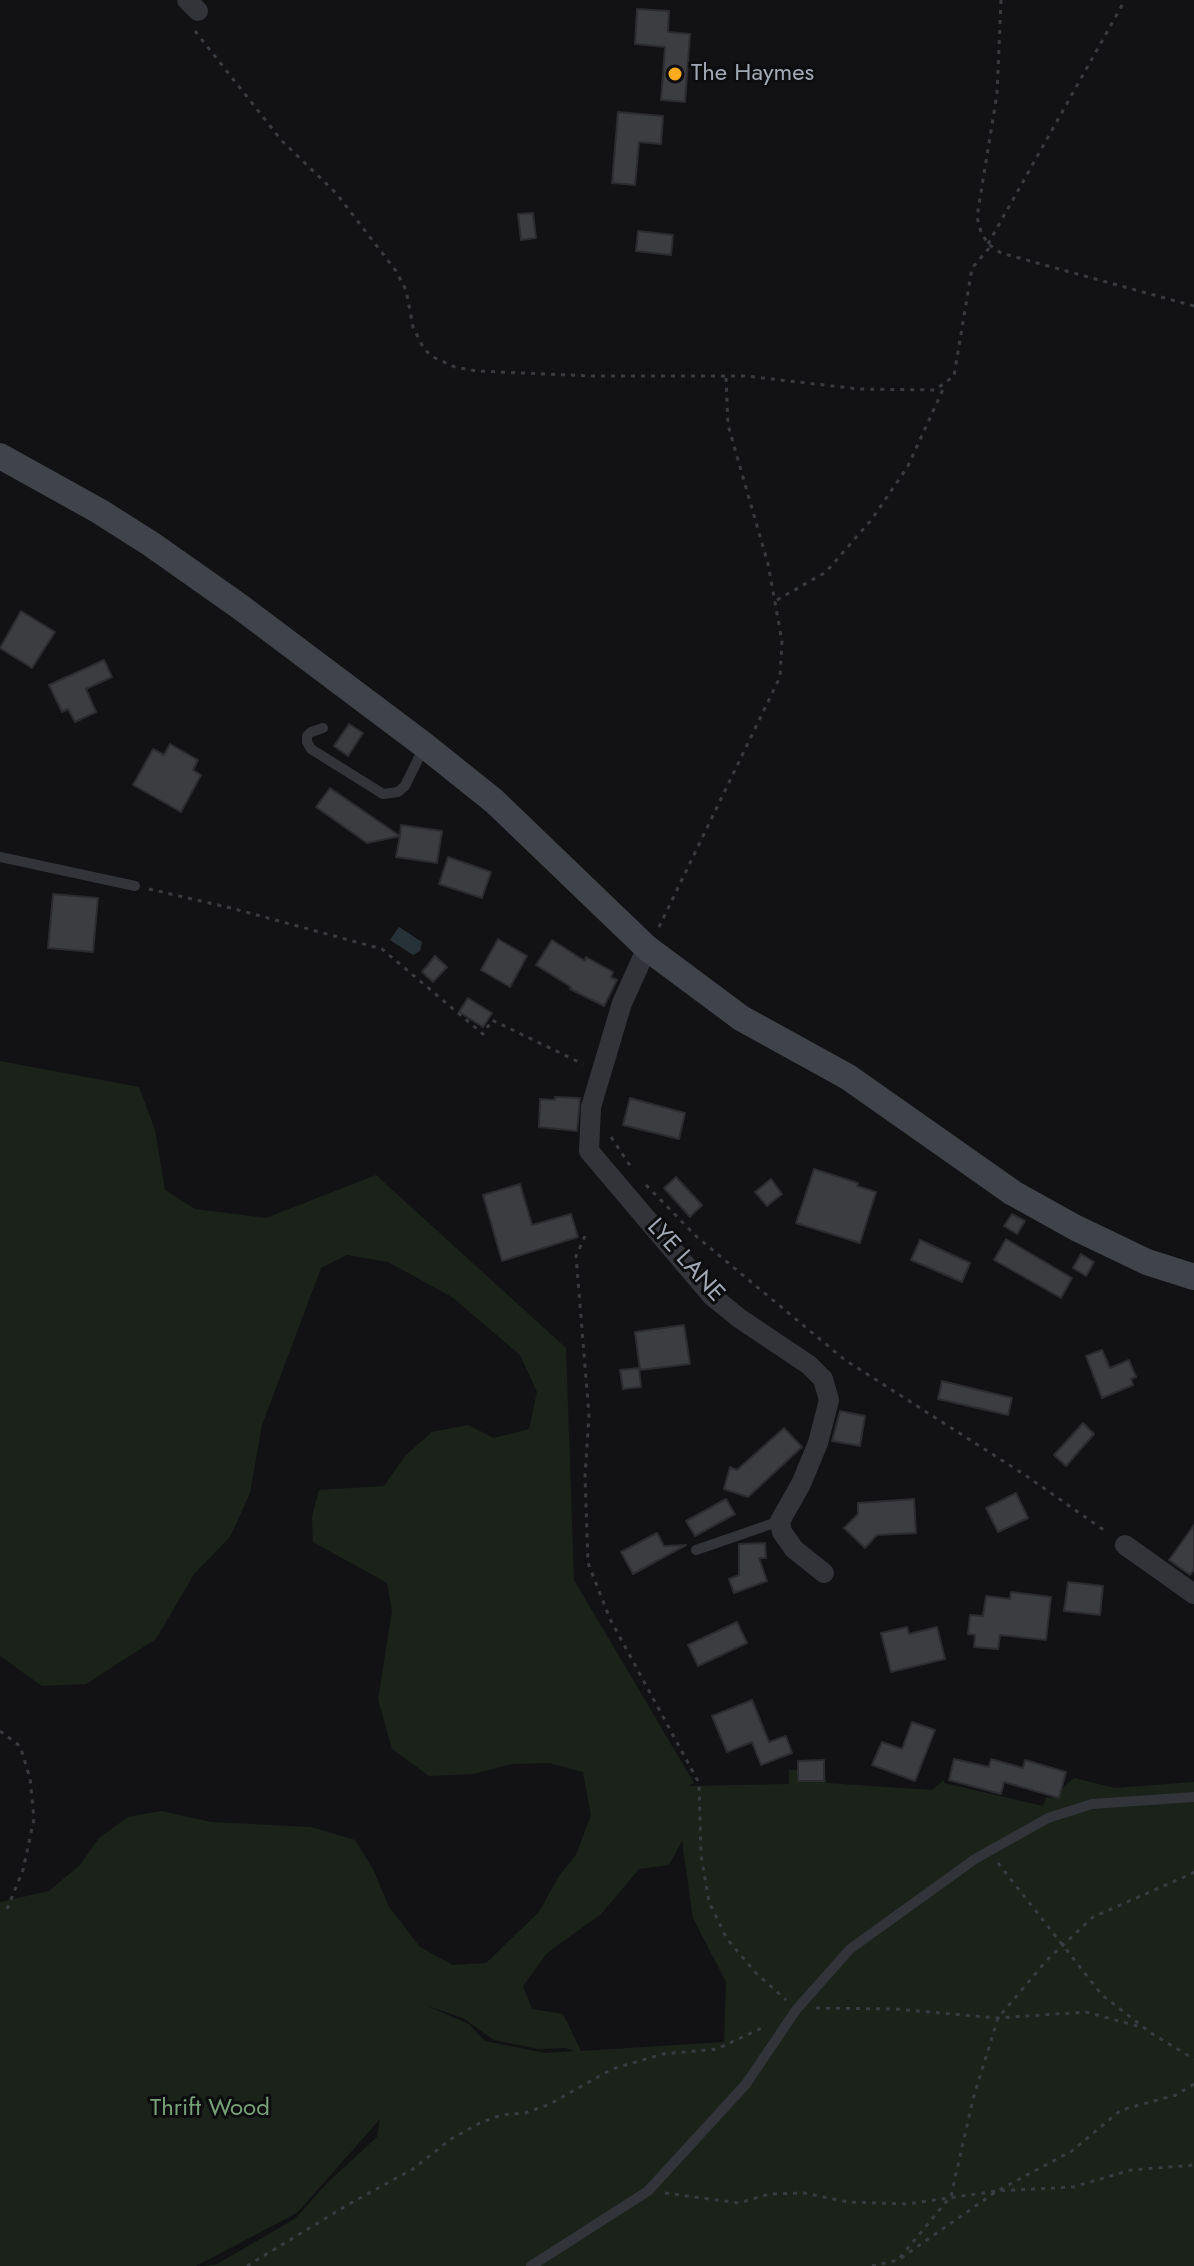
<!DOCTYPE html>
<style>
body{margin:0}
canvas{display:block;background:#121214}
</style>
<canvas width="1194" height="2266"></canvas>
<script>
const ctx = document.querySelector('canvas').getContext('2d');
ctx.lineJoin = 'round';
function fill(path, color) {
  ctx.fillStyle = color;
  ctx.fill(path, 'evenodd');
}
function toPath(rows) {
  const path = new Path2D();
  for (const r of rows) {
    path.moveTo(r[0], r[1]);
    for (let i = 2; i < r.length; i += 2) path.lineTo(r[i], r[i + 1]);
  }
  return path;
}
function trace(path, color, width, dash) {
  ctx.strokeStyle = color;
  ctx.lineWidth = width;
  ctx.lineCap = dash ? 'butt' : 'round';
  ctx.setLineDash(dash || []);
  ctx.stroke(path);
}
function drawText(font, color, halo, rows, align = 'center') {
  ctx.font = font + ' Jost,sans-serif';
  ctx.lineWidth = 6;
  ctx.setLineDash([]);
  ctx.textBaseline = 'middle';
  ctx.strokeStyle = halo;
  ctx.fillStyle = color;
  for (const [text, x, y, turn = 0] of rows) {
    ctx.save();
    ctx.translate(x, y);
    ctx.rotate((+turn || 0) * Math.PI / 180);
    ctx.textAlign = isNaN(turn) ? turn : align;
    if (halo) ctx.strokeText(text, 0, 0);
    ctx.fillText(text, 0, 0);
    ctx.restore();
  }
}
fill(toPath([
 [0,1061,139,1087,155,1130,165,1190,195,1209,266,1218,376,1175,566,1348,574,1580,694,1783,688,1786,789,1784,789,1770,825,1770,826,1783,932,1790,944,1780,944,1783,1043,1806,1046,1797,1052,1798,1074,1778,1115,1788,1194,1782,1194,2266,202,2266,217,2264,296,2218,326,2184,377,2137,380,2119,297,2213,196,2266,0,2266,0,1902,49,1891,80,1865,99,1838,128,1817,161,1811,211,1822,311,1827,355,1840,373,1869,389,1907,420,1947,453,1965,486,1963,539,1912,559,1876,576,1855,591,1815,583,1772,549,1763,511,1764,474,1774,429,1776,392,1749,378,1699,392,1611,387,1583,313,1542,312,1517,319,1490,384,1486,405,1456,432,1432,468,1425,494,1438,529,1429,537,1392,520,1355,452,1297,388,1262,347,1255,321,1268,262,1425,250,1493,230,1537,194,1574,156,1639,86,1684,42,1686,0,1656],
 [682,1841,693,1918,726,1982,724,2042,581,2051,563,2014,532,2009,523,1986,547,1953,601,1914,639,1869,669,1865],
 [425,2005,463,2018,494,2040,539,2049,565,2048,575,2051,545,2053,485,2041,469,2024]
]), '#1a221a');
fill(toPath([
 [399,927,422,942,420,951,413,955,390,940]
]), '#273138');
const building = toPath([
 [637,9,669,11,668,32,690,34,685,102,661,100,665,47,635,44,637,9],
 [618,112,663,116,661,144,639,142,635,185,612,183,618,112],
 [533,213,536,238,521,240,518,214,533,213],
 [638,231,673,235,671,255,636,251,638,231],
 [21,611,55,632,32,668,0,648,21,611],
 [104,660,112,677,86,689,96,712,75,722,68,709,62,712,49,685,104,660],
 [349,724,363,733,348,756,334,746,349,724],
 [170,744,198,760,193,770,201,775,181,812,133,785,153,749,164,755,170,744],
 [330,788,400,836,401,825,442,831,437,863,396,857,400,836,367,843,316,807,330,788],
 [448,857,491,872,482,898,439,884,448,857],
 [53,894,98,898,93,952,48,948,53,894],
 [498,939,527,956,510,987,481,970,498,939],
 [552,940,585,961,586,957,613,972,611,977,617,980,604,1006,570,989,571,987,536,965,552,940],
 [435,956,447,967,433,982,422,972,435,956],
 [468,998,492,1013,483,1027,459,1012,468,998],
 [555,1097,580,1098,577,1131,539,1127,540,1099,555,1100,555,1097],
 [630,1098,685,1113,679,1139,623,1125,630,1098],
 [814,1169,858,1183,857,1186,876,1192,860,1243,796,1223,814,1169],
 [676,1177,702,1205,690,1217,664,1188,676,1177],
 [771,1179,782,1194,767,1206,755,1192,771,1179],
 [520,1184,532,1225,571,1214,578,1237,502,1261,483,1195,520,1184],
 [1012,1214,1025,1221,1017,1234,1004,1226,1012,1214],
 [1006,1239,1072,1278,1061,1298,994,1260,1006,1239],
 [920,1240,970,1263,962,1282,911,1260,920,1240],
 [1081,1254,1094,1262,1086,1276,1073,1268,1081,1254],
 [684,1325,690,1364,640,1370,635,1332,684,1325],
 [1102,1350,1110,1368,1129,1360,1136,1377,1131,1379,1133,1385,1102,1398,1086,1356,1102,1350],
 [639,1368,641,1387,623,1389,620,1370,639,1368],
 [942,1381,1012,1398,1008,1415,938,1399,942,1381],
 [840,1411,865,1416,860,1446,832,1441,840,1411],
 [1083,1423,1094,1434,1066,1466,1054,1455,1083,1423],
 [784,1428,802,1447,748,1497,724,1489,730,1467,737,1470,784,1428],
 [1016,1493,1028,1518,998,1532,986,1508,1016,1493],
 [726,1499,735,1514,695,1536,686,1521,726,1499],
 [914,1499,916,1533,877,1535,865,1548,844,1528,858,1514,858,1503,914,1499],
 [1194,1525,1194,1570,1190,1575,1169,1560,1194,1525],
 [657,1533,664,1546,686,1545,633,1574,621,1552,657,1533],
 [765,1543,766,1558,759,1558,767,1581,734,1593,729,1579,739,1575,739,1544,765,1543],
 [1068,1582,1103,1586,1100,1615,1064,1611,1068,1582],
 [1011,1592,1051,1597,1046,1640,1000,1635,998,1649,974,1647,975,1635,968,1634,970,1615,983,1616,986,1596,1010,1599,1011,1592],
 [737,1622,747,1643,698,1666,688,1645,737,1622],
 [907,1627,909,1634,937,1627,945,1659,891,1672,881,1633,907,1627],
 [752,1700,769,1742,786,1736,792,1753,761,1765,752,1742,727,1752,712,1716,752,1700],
 [912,1722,935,1730,915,1781,872,1765,882,1742,902,1749,912,1722],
 [954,1759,989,1767,991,1759,1023,1768,1025,1760,1066,1772,1059,1798,1004,1782,1001,1794,949,1780,954,1759],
 [824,1760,824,1781,798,1781,798,1761,824,1760]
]);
fill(building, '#3c3d41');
trace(building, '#2c2c30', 2);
trace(toPath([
 [1001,0,997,94,977,217,981,232,988,244,1001,253,1194,306],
 [195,31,282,141,336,193,396,271,406,290,413,327,424,349,433,357,455,367,477,371,592,376,746,376,859,389,935,390,954,376,972,268,991,246],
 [988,244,1125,0],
 [777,600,826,572,872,519,908,466,945,385],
 [149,889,231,908,382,949,483,1034,492,1020,583,1064],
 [659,927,780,677,782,641,768,564,728,425,726,378],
 [611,1137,631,1167],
 [646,1185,697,1237,845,1360,1025,1475,1108,1533],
 [585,1236,576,1256,589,1415,585,1476,588,1563,610,1619,699,1783,701,1855,709,1902,727,1939,755,1972,786,2000],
 [0,1731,20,1746,30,1778,34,1819,23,1870,7,1909],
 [998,1863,1102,1995,1151,2033,1194,2059],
 [816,2008,895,2009,998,2018,1086,2012,1145,2028],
 [665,2193,739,2203,769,2194,804,2193,848,2202,907,2204,997,2191,1073,2187,1131,2170,1194,2165],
 [901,2258,997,2191,1072,2151,1121,2110,1176,2095,1194,2084],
 [247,2266,349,2204,413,2169,451,2139,480,2123,501,2115,525,2113,550,2104,612,2069,663,2054,717,2049,766,2026],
 [872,2266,898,2260,951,2196,973,2099,998,2018,1047,1960,1093,1917,1193,1873,1194,1870]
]), '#383b40', 3, [4, 6]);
trace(toPath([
 [323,728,311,732,307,736,307,742,311,749,383,794,398,792,405,786,424,747],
 [0,857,135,886],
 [696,1550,780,1521],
 [531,2266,648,2191,746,2084,796,2010,850,1949,975,1859,1048,1818,1092,1804,1194,1797]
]), '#323439', 10);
trace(toPath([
 [187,0,198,11],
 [647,948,622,1003,591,1107,589,1151,712,1296,739,1318,809,1365,823,1379,829,1400,818,1443,801,1484,780,1521,782,1532,794,1549,824,1573],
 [1125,1545,1194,1594]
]), '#323439', 20);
trace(toPath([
 [0,456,99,511,151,544,239,606,424,745,494,801,647,948,741,1018,848,1077,1013,1193,1076,1228,1147,1262,1194,1277]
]), '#404349', 26);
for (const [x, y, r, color] of [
 [675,74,8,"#ffab1e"]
]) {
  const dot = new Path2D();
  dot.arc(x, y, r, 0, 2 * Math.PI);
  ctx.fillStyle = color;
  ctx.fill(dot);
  trace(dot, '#0d0d0f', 3);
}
drawText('24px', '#a2a9b5', '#0d0d0f', [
 ["The Haymes",691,74]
], 'left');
drawText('24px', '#a2a9b5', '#0d0d0f', [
 ["LYE LANE",685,1261,48]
]);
drawText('24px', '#77a278', '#0d0d0f', [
 ["Thrift Wood",210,2109]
]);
</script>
